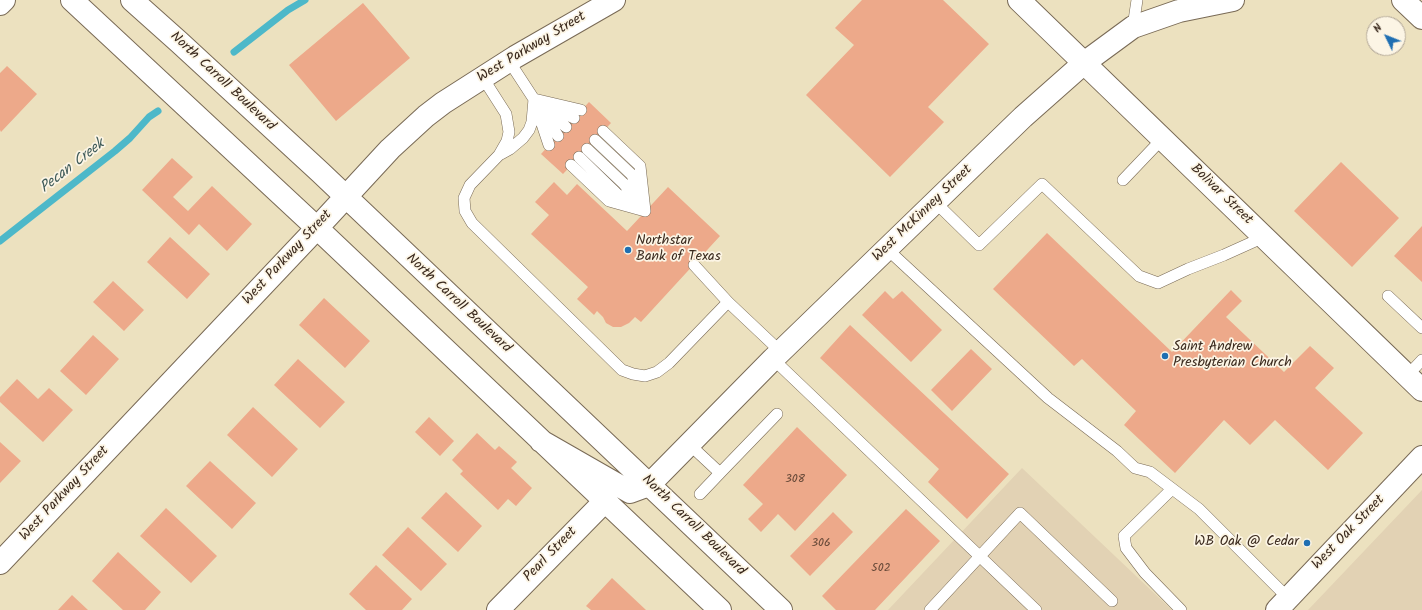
<!DOCTYPE html>
<style>
body{margin:0}
#map{position:relative;width:1422px;height:610px;overflow:hidden;background:#ece1bf;font-family:Kalam,sans-serif}
canvas{display:block}
.north{position:absolute;left:1366px;top:16px;width:40px;height:40px;box-sizing:border-box;background:#fcf5e5;border:1px solid #afa495;border-radius:50%;rotate:313deg;font-size:11px;font-weight:700;line-height:16px;text-align:center;color:#3b2a1e}
.north::after{content:'';display:block;margin:auto;width:14px;height:18px;background:#1f6fb2;clip-path:polygon(50% 0,100% 100%,50% 72%,0 100%)}
</style>
<div id="map">
<canvas width="1422" height="610"></canvas>
<div class="north">N</div>
</div>
<script>
const ctx = document.querySelector('canvas').getContext('2d');
ctx.lineJoin = 'round';
function fill(path, color) {
  ctx.fillStyle = color;
  ctx.fill(path, 'evenodd');
}
function toPath(rows) {
  const path = new Path2D();
  for (const r of rows) {
    path.moveTo(r[0], r[1]);
    for (let i = 2; i < r.length; i += 2) path.lineTo(r[i], r[i + 1]);
  }
  return path;
}
function trace(path, color, width, dash) {
  ctx.strokeStyle = color;
  ctx.lineWidth = width;
  ctx.lineCap = dash ? 'butt' : 'round';
  ctx.setLineDash(dash || []);
  ctx.stroke(path);
}
function drawText(font, color, halo, rows, align = 'center') {
  ctx.font = font + ' Kalam,sans-serif';
  ctx.lineWidth = 3.5;
  ctx.setLineDash([]);
  ctx.textBaseline = 'middle';
  ctx.strokeStyle = halo;
  ctx.fillStyle = color;
  for (const [text, x, y, turn = 0] of rows) {
    ctx.save();
    ctx.translate(x, y);
    ctx.rotate((+turn || 0) * Math.PI / 180);
    ctx.textAlign = isNaN(turn) ? turn : align;
    if (halo) ctx.strokeText(text, 0, 0);
    ctx.fillText(text, 0, 0);
    ctx.restore();
  }
}
fill(toPath([
 [1022,468,1172,610,888,610],
 [1422,490,1422,610,1308,610]
]), '#e2d2b4');
trace(toPath([
 [234,52,288,10,305,0],
 [0,241,115,151,130,138,149,117,158,111]
]), '#4db8c9', 7);
fill(toPath([
 [862,0,943,0,989,44,928,107,944,122,890,177,806,95,854,45,835,28],
 [363,3,410,58,336,121,289,65],
 [7,66,37,94,1,132,0,130,0,73],
 [589,102,611,123,563,174,541,154],
 [172,158,193,177,173,197,188,211,212,186,252,224,227,251,199,224,189,235,142,190],
 [1341,162,1399,218,1352,267,1294,211],
 [554,182,567,195,577,184,627,231,668,187,720,236,641,322,635,317,629,323,621,327,613,327,606,323,603,317,597,311,594,315,577,299,588,287,531,234,549,215,535,202],
 [1422,226,1422,282,1394,256],
 [1047,233,1172,352,1231,290,1242,301,1226,317,1284,372,1310,346,1334,368,1315,388,1363,433,1328,470,1275,420,1250,445,1224,420,1175,473,1124,425,1136,411,1082,359,1074,366,993,289],
 [170,237,210,274,187,299,147,262],
 [113,281,144,310,124,331,93,302],
 [885,291,893,299,902,291,942,330,911,362,862,315],
 [324,298,370,341,345,368,299,325],
 [850,325,1009,474,967,519,928,482,939,469,820,358],
 [93,335,119,359,86,395,60,371],
 [971,349,992,369,952,411,931,390],
 [298,359,345,402,320,428,274,385],
 [17,379,38,399,49,388,73,410,43,442,0,402,0,397],
 [253,407,298,449,272,477,227,435],
 [429,417,454,441,440,456,415,432],
 [797,427,847,475,795,531,778,514,761,532,748,519,763,504,743,485],
 [477,433,495,450,499,446,517,462,511,468,532,488,516,506,508,499,498,510,460,474,463,471,452,460],
 [0,442,21,461,0,483],
 [210,461,256,503,232,529,186,486],
 [446,492,482,526,458,552,421,518],
 [166,508,217,556,191,583,140,536],
 [906,509,940,541,875,610,836,610,822,596],
 [833,512,853,532,810,576,790,556],
 [408,527,447,564,421,591,382,555],
 [118,552,161,592,145,610,123,610,92,581],
 [376,565,412,599,402,610,366,610,349,594],
 [612,578,646,610,591,610,586,606],
 [72,595,88,610,58,610]
]), '#eda98a');
const lane = toPath([
 [1133,27,1137,0],
 [509,61,558,136],
 [483,78,506,114,509,132,507,141,499,155,470,185,464,198,465,211,472,223,622,370,633,374,645,376,657,372,669,363,728,302,781,352],
 [534,99,581,110],
 [545,108,566,127],
 [552,108,574,118],
 [539,115,549,145],
 [603,131,640,166,645,211],
 [595,140,632,175,639,196],
 [587,149,624,184,639,203],
 [501,154,510,149,523,138,529,130,532,122,534,99],
 [579,157,617,194,635,204],
 [571,165,609,201,645,211],
 [1123,180,1163,138],
 [935,202,979,245,1042,184,1139,276,1158,283,1188,269,1224,255,1264,237],
 [887,249,1048,398,1117,451,1135,468,1150,472,1199,509,1288,598],
 [694,265,728,302],
 [1388,296,1422,328],
 [773,359,1036,610],
 [1407,376,1422,360],
 [690,445,720,473,777,414],
 [1172,489,1124,536,1126,548,1145,573,1181,610],
 [700,494,720,473],
 [930,610,1020,513,1112,601]
]);
const street = toPath([
 [1019,0,1422,390],
 [1403,0,1422,18],
 [0,563,317,228],
 [498,610,605,501]
]);
const secondary = toPath([
 [72,0,317,228,720,610],
 [132,0,179,42,320,172,781,610],
 [0,4,4,0],
 [317,228,390,149,426,116,443,103,515,57,614,0],
 [541,441,630,492,649,485,773,359,1023,117,1084,63,1133,27,1179,11,1233,0],
 [1277,610,1422,457]
]);
trace(lane, '#796a56', 12);
trace(street, '#796a56', 24);
trace(secondary, '#796a56', 24);
trace(lane, '#fff', 11);
trace(street, '#fff', 22);
trace(secondary, '#fff', 22);
for (const [x, y, r, color] of [
 [628,250,4,"#1f6fb2"],
 [1165,356,4,"#1f6fb2"],
 [1307,543,4,"#1f6fb2"]
]) {
  const dot = new Path2D();
  dot.arc(x, y, r, 0, 2 * Math.PI);
  ctx.fillStyle = color;
  ctx.fill(dot);
  trace(dot, '#fcf5e5', 1.5);
}
drawText('12px', '#684a39', null, [
 ["308",795,480],
 ["306",821,544],
 ["502",881,569]
]);
drawText('14px', '#3b2a1e', '#fcf5e5', [
 ["West Parkway Street",532,48,-31],
 ["North Carroll Boulevard",222,82,43],
 ["Bolivar Street",1221,195,44],
 ["West McKinney Street",923,214,-44],
 ["West Parkway Street",288,258,-47],
 ["North Carroll Boulevard",458,304,43],
 ["West Parkway Street",65,494,-47],
 ["North Carroll Boulevard",693,526,44],
 ["West Oak Street",1349,533,-46],
 ["Pearl Street",551,555,-46]
]);
drawText('14px', '#3b2a1e', '#fcf5e5', [
 ["Northstar",636,242],
 ["Bank of Texas",636,258],
 ["Saint Andrew",1173,348],
 ["Presbyterian Church",1173,364],
 ["WB Oak @ Cedar",1299,543,"right"]
], 'left');
drawText('italic 15px', '#415c5a', '#fcf5e5', [
 ["Pecan Creek",73,167,-38]
]);
</script>
